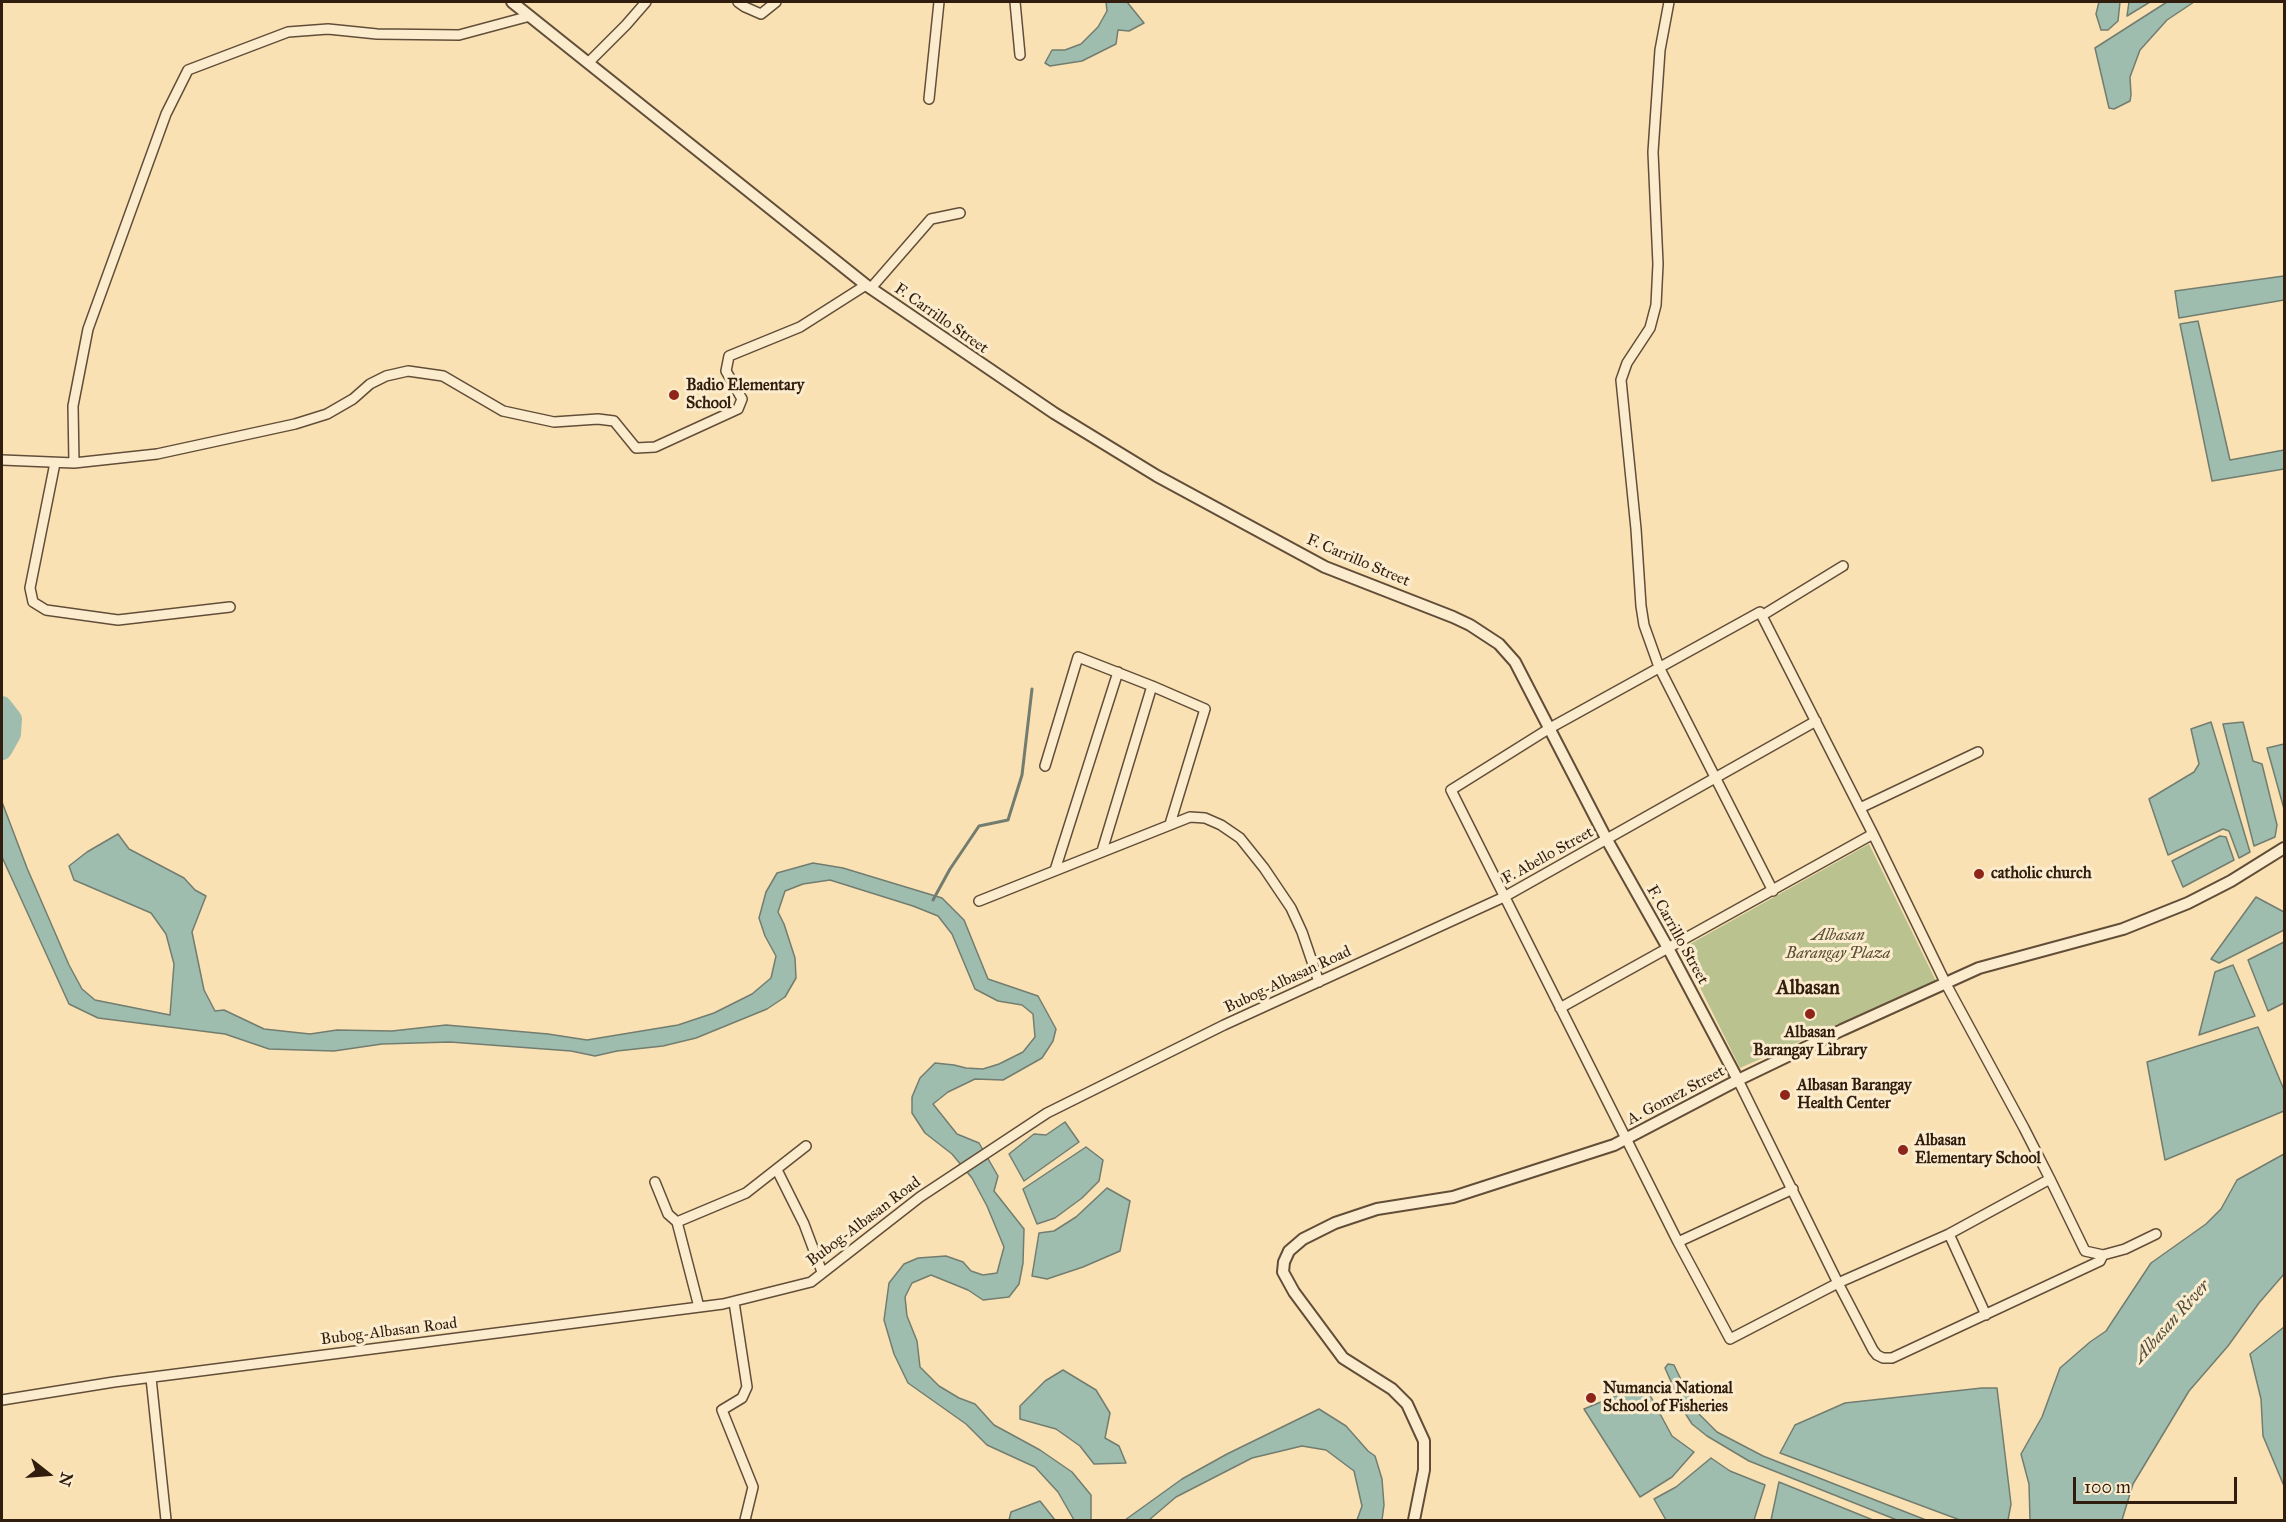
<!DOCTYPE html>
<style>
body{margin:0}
#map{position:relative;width:2286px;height:1522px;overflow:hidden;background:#fae1b4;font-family:"IM FELL Great Primer",serif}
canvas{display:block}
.frame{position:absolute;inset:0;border:3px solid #301d0e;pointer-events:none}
.north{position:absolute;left:18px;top:1444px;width:60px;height:60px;-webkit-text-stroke:4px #fcecce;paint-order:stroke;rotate:107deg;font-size:16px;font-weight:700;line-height:24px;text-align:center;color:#301d0e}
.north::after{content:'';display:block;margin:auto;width:21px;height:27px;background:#301d0e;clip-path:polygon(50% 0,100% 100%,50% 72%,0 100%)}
.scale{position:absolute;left:2073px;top:1477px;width:164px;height:27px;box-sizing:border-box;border:3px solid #301d0e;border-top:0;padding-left:8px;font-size:18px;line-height:21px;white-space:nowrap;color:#301d0e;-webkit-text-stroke:4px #fcecce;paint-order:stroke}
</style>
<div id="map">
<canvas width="2286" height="1522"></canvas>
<div class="frame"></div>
<div class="north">N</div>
<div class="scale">100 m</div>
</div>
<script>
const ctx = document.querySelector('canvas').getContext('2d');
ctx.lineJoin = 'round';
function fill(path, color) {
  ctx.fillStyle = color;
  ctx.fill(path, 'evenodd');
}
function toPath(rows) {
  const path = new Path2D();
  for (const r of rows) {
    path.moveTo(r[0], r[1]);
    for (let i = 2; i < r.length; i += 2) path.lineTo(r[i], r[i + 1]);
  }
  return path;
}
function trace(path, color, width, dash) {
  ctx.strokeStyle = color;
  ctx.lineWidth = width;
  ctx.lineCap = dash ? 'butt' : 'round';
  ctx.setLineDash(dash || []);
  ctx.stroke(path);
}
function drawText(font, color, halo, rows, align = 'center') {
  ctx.font = font + ' "IM FELL Great Primer",serif';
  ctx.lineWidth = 6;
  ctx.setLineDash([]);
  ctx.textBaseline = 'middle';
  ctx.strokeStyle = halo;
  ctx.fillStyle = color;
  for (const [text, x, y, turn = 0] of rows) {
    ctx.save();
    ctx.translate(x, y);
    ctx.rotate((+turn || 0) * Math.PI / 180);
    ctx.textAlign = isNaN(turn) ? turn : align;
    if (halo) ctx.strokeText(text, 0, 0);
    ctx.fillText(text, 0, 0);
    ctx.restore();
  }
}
fill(toPath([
 [1869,844,1936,981,1740,1068,1681,949]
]), '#bac390');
const water = toPath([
 [1106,2,1127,2,1144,23,1129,31,1118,30,1116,44,1082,61,1050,66,1045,63,1052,50,1065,50,1081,44,1098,27,1107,11,1106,2],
 [2099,2,2120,2,2118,21,2108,30,2101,30,2096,14,2099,2],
 [2129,2,2150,2,2127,16,2129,2],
 [2167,2,2194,2,2167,20,2140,50,2130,77,2131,95,2130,101,2114,109,2109,108,2095,48,2167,2],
 [2284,276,2284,300,2179,318,2175,291,2284,276],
 [2198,321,2230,460,2284,450,2284,469,2212,481,2180,324,2198,321],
 [2211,722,2250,852,2239,858,2229,831,2223,829,2168,855,2149,799,2194,772,2199,764,2191,729,2211,722],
 [2243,722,2253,761,2262,764,2277,825,2275,837,2254,846,2223,724,2243,722],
 [2284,744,2284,809,2267,748,2284,744],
 [2,802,27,868,69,965,82,989,95,1000,170,1015,174,964,166,934,151,913,74,880,69,866,87,852,118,834,129,849,184,878,195,890,206,896,192,932,204,990,215,1011,224,1010,264,1029,310,1034,337,1030,392,1031,446,1025,548,1034,587,1040,678,1025,714,1013,752,994,771,978,776,956,765,936,759,918,766,892,777,873,813,863,843,868,942,898,964,920,988,979,1038,996,1056,1029,1053,1041,1042,1058,1003,1080,975,1079,948,1092,933,1104,957,1134,979,1143,998,1176,994,1191,1024,1229,1023,1263,1019,1284,1009,1297,983,1300,968,1290,931,1275,912,1283,905,1297,907,1316,917,1341,920,1367,939,1386,959,1398,975,1404,994,1425,1040,1450,1072,1472,1091,1495,1091,1520,1074,1520,1058,1492,1035,1467,987,1445,966,1424,908,1383,894,1354,884,1320,889,1283,904,1264,918,1258,946,1256,963,1262,971,1271,983,1275,997,1273,1004,1247,987,1206,972,1178,952,1154,925,1133,912,1113,912,1097,920,1078,935,1063,954,1065,966,1068,983,1069,999,1064,1023,1052,1035,1037,1033,1014,1022,1005,998,1001,975,989,952,934,938,916,913,906,830,880,803,884,785,891,778,912,784,924,795,958,796,978,785,997,767,1009,696,1038,663,1046,617,1051,595,1056,571,1051,450,1042,382,1044,334,1051,269,1049,225,1034,98,1018,69,1004,2,857,2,802],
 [2220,836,2226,837,2234,860,2183,887,2172,861,2220,836],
 [2256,897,2284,912,2284,930,2219,963,2211,959,2256,897],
 [2284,942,2284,1003,2268,1011,2248,960,2284,942],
 [2233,965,2255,1016,2199,1035,2215,972,2233,965],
 [2258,1027,2284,1090,2284,1111,2165,1160,2147,1062,2258,1027],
 [1065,1122,1079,1142,1024,1181,1009,1154,1034,1134,1046,1135,1065,1122],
 [1086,1147,1103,1160,1099,1181,1082,1198,1055,1218,1037,1224,1023,1189,1086,1147],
 [2284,1154,2284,1274,2259,1303,2228,1346,2189,1391,2133,1484,2122,1520,2030,1520,2029,1484,2021,1454,2042,1417,2060,1368,2090,1342,2106,1331,2151,1263,2206,1224,2221,1209,2237,1180,2284,1154],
 [1107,1188,1130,1201,1120,1251,1083,1267,1047,1279,1032,1276,1039,1233,1054,1231,1076,1217,1107,1188],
 [2284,1327,2284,1486,2263,1436,2261,1399,2250,1354,2284,1327],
 [1668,1364,1674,1365,1696,1411,1717,1432,1763,1456,1926,1520,1897,1520,1749,1461,1707,1436,1692,1424,1685,1413,1665,1368,1668,1364],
 [1063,1370,1096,1390,1110,1413,1105,1438,1119,1446,1126,1463,1094,1464,1080,1446,1056,1429,1020,1419,1020,1406,1045,1381,1063,1370],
 [1644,1384,1672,1436,1694,1452,1672,1477,1640,1497,1584,1409,1644,1384],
 [1982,1388,1997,1388,2011,1504,2008,1520,1960,1520,1780,1453,1795,1425,1845,1403,1982,1388],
 [1319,1409,1346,1426,1368,1451,1375,1456,1382,1479,1384,1505,1382,1520,1357,1520,1362,1506,1354,1471,1326,1450,1302,1446,1252,1458,1176,1497,1149,1520,1125,1520,1182,1479,1227,1454,1319,1409],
 [1711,1458,1730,1471,1765,1485,1754,1520,1666,1520,1654,1499,1676,1487,1711,1458],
 [1779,1482,1873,1520,1771,1520,1779,1482],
 [1040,1501,1055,1520,1009,1520,1011,1512,1040,1501]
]);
fill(water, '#9ebdaf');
trace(water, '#727d6f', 1.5);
trace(toPath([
 [933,900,950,869,979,826,1008,820,1022,775,1032,689]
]), '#727d6f', 3);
trace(toPath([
 [2,706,12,719,11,734,2,750]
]), '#9ebdaf', 20);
const minor = toPath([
 [738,2,745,7,761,14,776,2],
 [1015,2,1020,55],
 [1669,2,1660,50,1653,152,1658,264,1656,305,1650,328,1627,363,1621,380,1636,529,1641,606,1644,625,1659,667,1773,891],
 [589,62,626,25,646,2],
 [929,99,939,2],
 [871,288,931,219,960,213],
 [2,460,74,463,157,454,295,424,327,414,353,399,370,384,386,376,408,371,443,376,503,411,554,422,598,419,614,421,636,448,655,447,738,409,742,399,726,371,729,356,800,327,866,285],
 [55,463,30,588,33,602,46,610,118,620,230,607],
 [74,463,73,406,88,329,166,114,188,70,288,32,328,29,377,34,459,35,530,16],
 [1763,615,1843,566],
 [1045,766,1078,657,1152,686,1205,709,1170,824],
 [1860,808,1978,752],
 [1102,851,1152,686],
 [1055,870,1118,672],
 [979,901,1190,817,1205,818,1221,825,1240,838,1264,868,1291,908,1302,932,1319,982],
 [1560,1008,1873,834],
 [1738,1080,1838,1283,1873,1350,1877,1355,1883,1358,1892,1358,2100,1261,2103,1255,2085,1251,2050,1179,2024,1128,1946,984,1873,834,1760,612,1550,728,1451,790,1678,1242,1730,1339,1838,1283,1949,1234,2050,1179],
 [777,1170,804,1224,822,1272],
 [655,1182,668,1214,677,1222,746,1193,806,1146],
 [677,1222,699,1307],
 [1949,1234,1986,1315],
 [1678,1242,1793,1189],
 [2103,1255,2125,1249,2156,1234],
 [734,1302,747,1387,742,1398,722,1410,753,1487,745,1520],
 [151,1378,166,1520],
 [2,1400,114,1382,723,1304,811,1282,920,1197,1047,1113,1224,1025,1504,897,1816,721]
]);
const tertiary = toPath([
 [512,2,866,285,1054,413,1157,476,1325,567,1453,617,1470,625,1499,644,1515,662,1607,840,1668,948,1738,1080],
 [1414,1520,1424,1470,1424,1441,1407,1404,1392,1389,1343,1358,1294,1292,1283,1272,1284,1262,1289,1251,1303,1239,1335,1223,1377,1209,1453,1197,1614,1145,1738,1080,1842,1030,1979,968,2123,929,2188,903,2231,881,2284,848]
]);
trace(minor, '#624e38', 12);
trace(tertiary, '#624e38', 14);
trace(minor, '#fcecce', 9);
trace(tertiary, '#fcecce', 10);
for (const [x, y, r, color] of [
 [674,395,6,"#8f2418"],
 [1979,874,6,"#8f2418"],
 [1810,1014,6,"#8f2418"],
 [1785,1095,6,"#8f2418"],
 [1903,1150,6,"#8f2418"],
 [1591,1398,6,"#8f2418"]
]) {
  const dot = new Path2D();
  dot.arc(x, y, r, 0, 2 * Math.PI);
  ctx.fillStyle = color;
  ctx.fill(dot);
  trace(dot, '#fcecce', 2);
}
drawText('16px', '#301d0e', '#fcecce', [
 ["F. Carrillo Street",941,319,35],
 ["F. Carrillo Street",1358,561,23],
 ["F. Abello Street",1548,856,-29],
 ["F. Carrillo Street",1677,935,61],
 ["Bubog-Albasan Road",1288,980,-25],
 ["A. Gomez Street",1676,1096,-28],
 ["Bubog-Albasan Road",864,1222,-37],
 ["Bubog-Albasan Road",389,1332,-7]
]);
drawText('bold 16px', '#301d0e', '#fcecce', [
 ["Badio Elementary",686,386],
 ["School",686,404],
 ["catholic church",1991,874],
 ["Albasan",1810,1033,"center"],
 ["Barangay Library",1810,1051,"center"],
 ["Albasan Barangay",1797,1086],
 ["Health Center",1797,1104],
 ["Albasan",1915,1141],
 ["Elementary School",1915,1159],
 ["Numancia National",1603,1389],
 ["School of Fisheries",1603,1407]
], 'left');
drawText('italic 16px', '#594f35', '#fcecce', [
 ["Albasan",1838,936],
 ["Barangay Plaza",1838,954]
]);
drawText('italic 18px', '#514d3e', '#fcecce', [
 ["Albasan River",2172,1322,-48]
]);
drawText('bold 20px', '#301d0e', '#fcecce', [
 ["Albasan",1808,989]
]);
</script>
